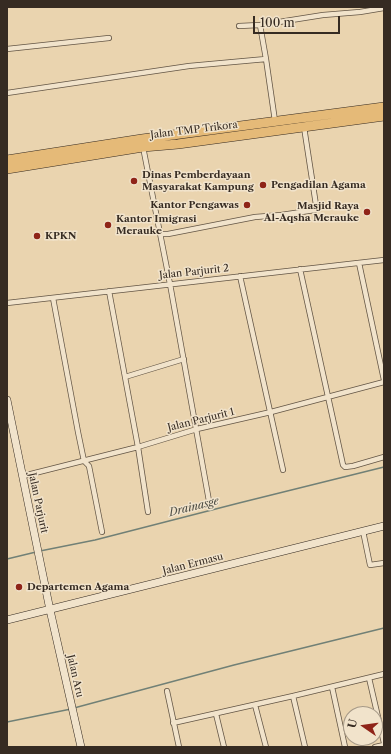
<!DOCTYPE html>
<style>
body{margin:0}
#map{position:relative;width:391px;height:754px;overflow:hidden;background:#ead4af;font-family:"Libre Caslon Text",serif}
canvas{display:block}
.frame{position:absolute;inset:0;border:8px solid #362b22;pointer-events:none}
.north{position:absolute;left:343px;top:706px;width:40px;height:40px;box-sizing:border-box;background:#f1e3cb;border:1px solid #a69987;border-radius:50%;rotate:283deg;font-size:11px;font-weight:700;line-height:16px;text-align:center;color:#362b22}
.north::after{content:'';display:block;margin:auto;width:14px;height:18px;background:#8f2418;clip-path:polygon(50% 0,100% 100%,50% 72%,0 100%)}
.scale{position:absolute;left:253px;top:16px;width:87px;height:18px;box-sizing:border-box;border:2px solid #362b22;border-top:0;padding-left:5px;font-size:12px;line-height:14px;white-space:nowrap;color:#362b22;-webkit-text-stroke:3px #f1e3cb;paint-order:stroke}
</style>
<div id="map">
<canvas width="391" height="754"></canvas>
<div class="frame"></div>
<div class="north">U</div>
<div class="scale">100 m</div>
</div>
<script>
const ctx = document.querySelector('canvas').getContext('2d');
ctx.lineJoin = 'round';
function toPath(rows) {
  const path = new Path2D();
  for (const r of rows) {
    path.moveTo(r[0], r[1]);
    for (let i = 2; i < r.length; i += 2) path.lineTo(r[i], r[i + 1]);
  }
  return path;
}
function trace(path, color, width, dash) {
  ctx.strokeStyle = color;
  ctx.lineWidth = width;
  ctx.lineCap = dash ? 'butt' : 'round';
  ctx.setLineDash(dash || []);
  ctx.stroke(path);
}
function drawText(font, color, halo, rows, align = 'center') {
  ctx.font = font + ' "Libre Caslon Text",serif';
  ctx.lineWidth = 3;
  ctx.setLineDash([]);
  ctx.textBaseline = 'middle';
  ctx.strokeStyle = halo;
  ctx.fillStyle = color;
  for (const [text, x, y, turn = 0] of rows) {
    ctx.save();
    ctx.translate(x, y);
    ctx.rotate((+turn || 0) * Math.PI / 180);
    ctx.textAlign = isNaN(turn) ? turn : align;
    if (halo) ctx.strokeText(text, 0, 0);
    ctx.fillText(text, 0, 0);
    ctx.restore();
  }
}
trace(toPath([
 [40,551,95,540,239,503,384,467],
 [7,559,36,552],
 [74,708,234,665,384,628],
 [7,722,71,709]
]), '#718076', 1.5);
const street = toPath([
 [260,25,266,59],
 [239,26,260,25,323,15,360,12,384,8],
 [7,49,109,38],
 [7,93,189,66,266,59,275,121],
 [143,147,170,284,209,501],
 [160,234,168,234,255,217,281,215,315,210,316,205,304,127],
 [359,263,384,380],
 [300,269,343,465,345,467,353,466,384,457],
 [240,276,283,470],
 [109,291,138,447,148,512],
 [53,298,78,432,84,461,89,466,102,532],
 [7,303,384,260],
 [125,377,184,359],
 [23,476,138,447,197,429,271,412,384,382],
 [363,531,370,565,384,563],
 [369,678,384,743],
 [332,687,345,747],
 [167,691,179,747],
 [293,696,305,747],
 [255,705,266,747],
 [216,714,224,747],
 [173,723,293,696,384,674],
 [375,747,384,745]
]);
const secondary = toPath([
 [7,400,50,610,81,747],
 [7,620,384,526]
]);
const highway = toPath([
 [7,160,142,139,384,107],
 [7,169,143,147,178,144,384,116]
]);
trace(street, '#635545', 6);
trace(secondary, '#362b22', 8);
trace(highway, '#362b22', 10);
trace(street, '#f1e3cb', 4.5);
trace(secondary, '#f1e3cb', 7);
trace(highway, '#e5ba78', 9);
for (const [x, y, r, color] of [
 [134,181,4,"#8f2418"],
 [263,185,4,"#8f2418"],
 [247,205,4,"#8f2418"],
 [367,212,4,"#8f2418"],
 [108,225,4,"#8f2418"],
 [37,236,4,"#8f2418"],
 [19,587,4,"#8f2418"]
]) {
  const dot = new Path2D();
  dot.arc(x, y, r, 0, 2 * Math.PI);
  ctx.fillStyle = color;
  ctx.fill(dot);
  trace(dot, '#f1e3cb', 1.5);
}
drawText('10px', '#362b22', '#f1e3cb', [
 ["Jalan TMP Trikora",194,130,-7],
 ["Jalan Parjurit 2",194,272,-6],
 ["Jalan Parjurit 1",201,420,-14],
 ["Jalan Parjurit",38,503,78],
 ["Jalan Ermasu",193,564,-14],
 ["Jalan Aru",75,676,77]
]);
drawText('bold 10px', '#362b22', '#f1e3cb', [
 ["Dinas Pemberdayaan",142,175],
 ["Masyarakat Kampung",142,187],
 ["Pengadilan Agama",271,185],
 ["Kantor Pengawas",239,205,"right"],
 ["Masjid Raya",359,206,"right"],
 ["Al-Aqsha Merauke",359,218,"right"],
 ["Kantor Imigrasi",116,219],
 ["Merauke",116,231],
 ["KPKN",45,236],
 ["Departemen Agama",27,587]
], 'left');
drawText('italic 11px', '#4e4e45', '#f1e3cb', [
 ["Drainasge",194,507,-14]
]);
</script>
